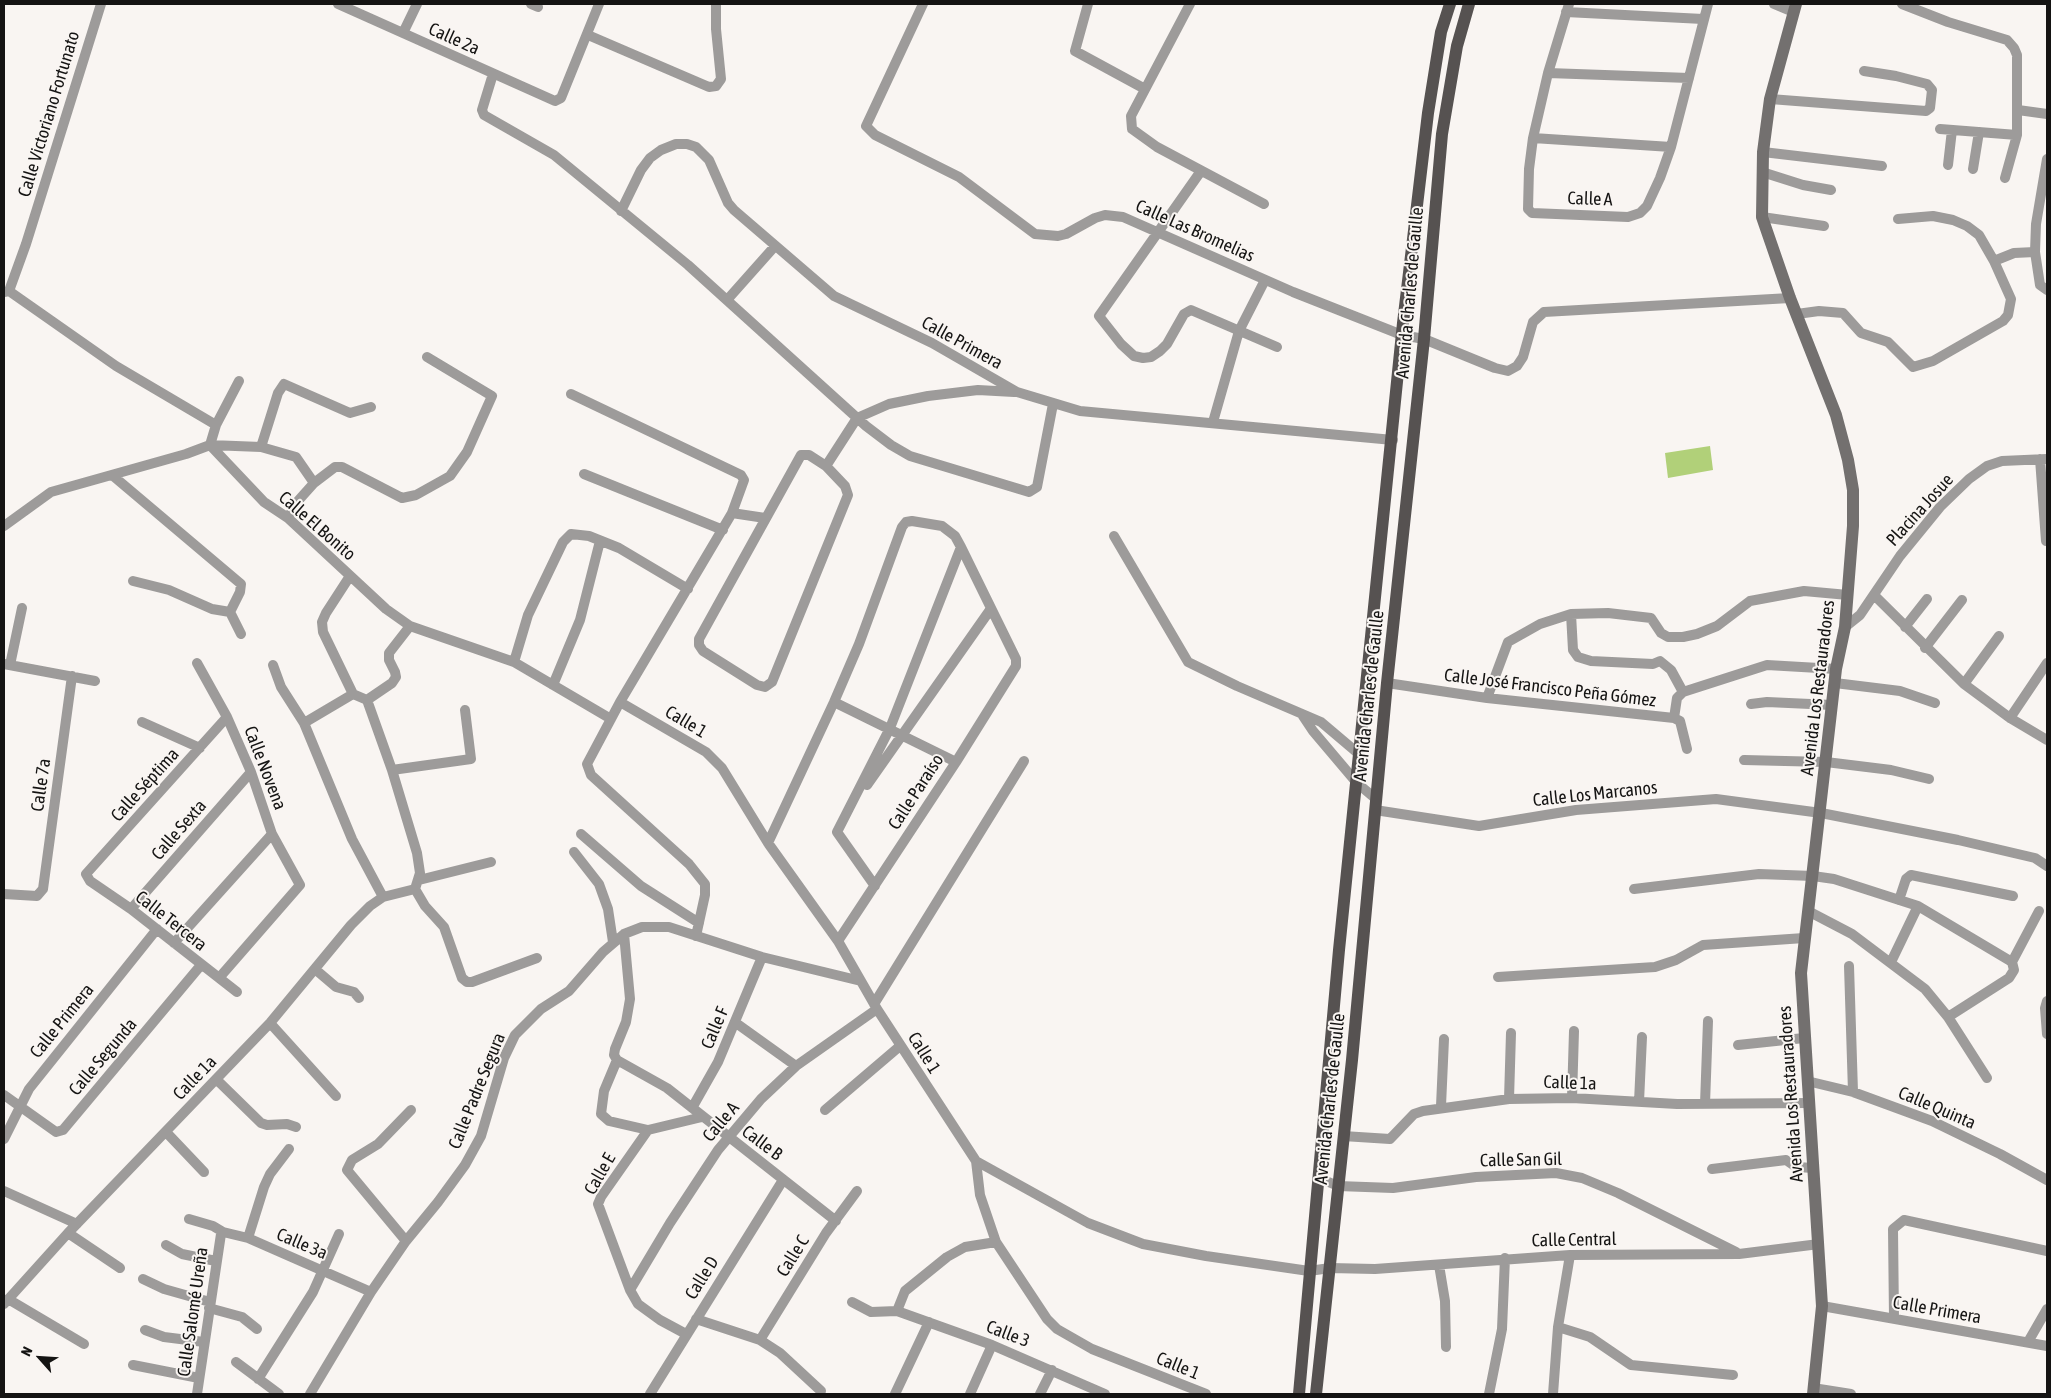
<!DOCTYPE html>
<meta charset="utf-8">
<style>
body{margin:0}
#map{position:relative;width:2051px;height:1398px;overflow:hidden;background:#f9f5f2;font-family:"Asap Condensed",sans-serif}
canvas{display:block}
.frame{position:absolute;inset:0;border:5px solid #151413;pointer-events:none}
.north{position:absolute;left:15px;top:1333px;width:50px;height:50px;-webkit-text-stroke:4px #f9f5f2;paint-order:stroke;rotate:296deg;font-size:14px;font-weight:700;line-height:20px;text-align:center;color:#151413}
.north::after{content:'';display:block;margin:auto;width:18px;height:22px;background:#151413;clip-path:polygon(50% 0,100% 100%,50% 72%,0 100%)}
</style>
<div id="map">
<canvas width="2051" height="1398"></canvas>
<div class="frame"></div>
<div class="north">N</div>
</div>
<script>
const ctx = document.querySelector('canvas').getContext('2d');
ctx.lineJoin = 'round';
function fill(path, color) {
  ctx.fillStyle = color;
  ctx.fill(path, 'evenodd');
}
function toPath(rows) {
  const path = new Path2D();
  for (const r of rows) {
    path.moveTo(r[0], r[1]);
    for (let i = 2; i < r.length; i += 2) path.lineTo(r[i], r[i + 1]);
  }
  return path;
}
function trace(path, color, width, dash) {
  ctx.strokeStyle = color;
  ctx.lineWidth = width;
  ctx.lineCap = dash ? 'butt' : 'round';
  ctx.setLineDash(dash || []);
  ctx.stroke(path);
}
function drawText(font, color, halo, rows, align = 'center') {
  ctx.font = font + ' "Asap Condensed",sans-serif';
  ctx.lineWidth = 4;
  ctx.setLineDash([]);
  ctx.textBaseline = 'middle';
  ctx.strokeStyle = halo;
  ctx.fillStyle = color;
  for (const [text, x, y, turn = 0] of rows) {
    ctx.save();
    ctx.translate(x, y);
    ctx.rotate((+turn || 0) * Math.PI / 180);
    ctx.textAlign = isNaN(turn) ? turn : align;
    if (halo) ctx.strokeText(text, 0, 0);
    ctx.fillText(text, 0, 0);
    ctx.restore();
  }
}
fill(toPath([
 [1710,446,1713,470,1668,478,1665,453]
]), '#b1d079');
trace(toPath([
 [338,4,555,101,561,98,599,4],
 [531,4,538,7],
 [923,4,866,126,875,135,959,177,1035,234,1058,236,1066,234,1095,218,1105,215,1123,217,1293,292,1402,335,1424,339,1495,368,1508,371,1517,366,1523,357,1533,322,1544,312,1790,298],
 [1088,4,1075,51,1145,89],
 [1190,4,1131,116,1132,129,1157,147,1264,204],
 [1569,4,1548,73,1533,138,1529,169,1528,209,1532,213,1628,217,1640,213,1647,206,1660,178,1671,147,1708,4],
 [1774,4,1793,12],
 [1902,4,1948,22,2007,40,2014,48,2017,55,2017,135,2005,178],
 [1566,12,1703,19],
 [403,33,417,4],
 [588,35,709,87,716,86,721,79,716,29,716,4],
 [1548,73,1689,78],
 [493,74,482,110,484,115,554,155,688,265,866,426,891,445,910,456,1029,492,1037,487,1053,404],
 [1770,99,1926,111,1930,108,1932,90,1927,84,1896,76,1864,71],
 [2018,110,2047,114],
 [1940,129,2017,135],
 [1533,138,1671,147],
 [1763,152,1882,166],
 [2047,159,2036,224,2035,252,2040,285,2047,290],
 [1948,165,1952,130],
 [1973,169,1979,132],
 [1201,171,1099,316,1121,344,1134,356,1143,358,1151,357,1160,351,1167,344,1184,314,1191,310,1277,347],
 [1762,172,1803,185,1831,190],
 [621,211,641,170,650,158,661,150,676,144,687,144,696,147,709,160,728,203,734,210,834,296,932,343,1017,392,1080,411,1393,440],
 [1762,217,1824,226],
 [1994,261,2014,253,2035,252],
 [9,291,26,244,101,4],
 [4,292,9,291,116,366,216,425],
 [727,300,775,246],
 [1797,314,1819,311,1843,313,1861,333,1888,342,1913,367,1933,361,2003,321,2008,315,2011,299,1994,261,1979,235,1967,226,1953,220,1933,216,1898,219],
 [571,394,741,475,744,480,732,513,620,702,587,764,591,775,689,864,705,884,705,895,696,936],
 [1213,422,1239,331,1265,280],
 [210,445,264,502,288,518,386,609,410,626,514,662,611,719],
 [210,445,216,425,239,381],
 [261,447,278,393,284,384,350,413,371,407],
 [801,455,809,455,826,466,845,486,848,495,772,682,765,687,757,685,703,651,699,645,699,639,801,455],
 [2040,459,2046,541],
 [826,466,857,418,889,404,928,396,978,390,1014,392],
 [584,474,723,530],
 [112,475,241,584,240,592,230,612,212,609,169,590,133,581],
 [732,513,765,518],
 [288,518,297,502,314,483,335,467,342,467,402,498,416,495,450,476,467,452,492,396,427,357],
 [4,526,51,492,186,454,210,445,261,447,296,457,314,483],
 [1114,536,1188,662,1237,686,1321,722,1360,755],
 [350,576,326,613,322,622,323,632,353,694,367,700,392,770,417,853,420,873,415,889,425,906,444,927,462,978,467,982,472,982,537,958],
 [1874,595,1964,684,2010,718,2047,740],
 [230,612,241,634],
 [1571,614,1573,650,1578,657,1591,661,1653,664,1660,661,1671,670,1683,692],
 [1845,627,1860,615,1900,556,1940,507,1969,479,1987,466,2002,461,2047,459],
 [1905,627,1927,599],
 [1925,648,1962,600],
 [514,662,528,615,563,542,571,534,589,536,619,548,688,589],
 [197,663,227,717,251,772,272,834,300,885,219,978],
 [4,664,95,681],
 [10,665,22,608],
 [273,665,281,687,304,723,352,839,383,897],
 [1387,683,1487,698,1674,718,1677,698,1683,692,1767,665,1836,669],
 [1835,683,1900,691,1935,703],
 [1964,684,1999,636],
 [553,685,580,620,600,541],
 [1487,698,1508,642,1540,624,1571,614,1608,613,1651,618,1661,633,1668,637,1683,637,1697,634,1717,626,1750,601,1804,591,1848,595],
 [367,700,392,683,396,677,395,672,389,660,389,653,410,626],
 [620,702,706,752,722,768,768,843,838,941,877,1009,976,1161,980,1195,996,1242,1047,1319,1057,1329,1092,1349,1206,1394],
 [834,702,956,762],
 [1751,704,1767,702,1832,705],
 [1303,716,1313,731,1357,783,1376,799],
 [227,717,86,874,90,881,131,909,237,992],
 [1674,718,1680,721,1687,749],
 [2010,718,2047,663],
 [142,722,200,748],
 [304,723,353,694],
 [1744,760,1826,762,1891,770,1929,779],
 [392,770,471,759,465,710],
 [867,785,990,610],
 [1375,810,1479,826,1576,810,1716,799,1821,813,1958,840,2035,858,2047,866],
 [581,834,641,886,699,923],
 [768,843,834,702,859,644,902,527,906,522,912,521,942,526,955,536,961,547,890,728,837,832,875,886],
 [574,852,599,884,608,909,613,942],
 [419,880,491,862],
 [1634,889,1759,874,1813,876,1834,879,1918,906,2012,962],
 [4,894,37,896,43,889,72,676],
 [1899,900,1906,879,1911,875,2013,896],
 [131,909,251,772],
 [1808,911,1852,934,1925,989,1948,1017,1987,1078],
 [838,941,956,762,1016,666,1016,659,961,547],
 [174,943,272,834],
 [1891,962,1918,906],
 [1849,966,1853,1092],
 [316,970,336,987,354,992,359,998],
 [1498,977,1655,967,1676,960,1703,945,1804,938],
 [2047,1001,2045,1008,2047,1034],
 [874,1004,1024,761],
 [1948,1017,2009,978,2014,970,2012,962,2039,911],
 [270,1023,336,1096],
 [736,1023,796,1066],
 [1738,1045,1804,1038],
 [617,1060,667,1088,836,1221],
 [617,1060,614,1055,615,1049,626,1022,630,999,624,934],
 [617,1060,604,1091,601,1114,609,1121,648,1130],
 [216,1079,261,1123,267,1125,287,1124,296,1127],
 [1807,1081,1853,1092,1932,1121,2000,1154,2047,1180],
 [4,1095,56,1132,63,1130,201,965],
 [1572,1098,1574,1031],
 [1509,1099,1511,1033],
 [1639,1102,1642,1037],
 [1705,1104,1708,1021],
 [1441,1106,1444,1039],
 [692,1108,718,1062,762,957],
 [825,1110,900,1046],
 [166,1132,204,1172],
 [1343,1136,1390,1139,1414,1114,1423,1111,1509,1099,1572,1098,1677,1104,1809,1103],
 [4,1139,29,1089,157,929],
 [976,1161,1088,1223,1143,1244,1206,1256,1309,1271,1330,1268,1375,1269,1570,1255,1739,1254,1819,1244],
 [1712,1169,1786,1160,1796,1167,1814,1168],
 [1319,1178,1338,1186,1393,1188,1476,1177,1556,1173,1582,1178,1618,1193,1736,1252],
 [4,1191,77,1224],
 [189,1219,213,1226,223,1232],
 [68,1233,120,1268],
 [248,1238,264,1187,270,1174,289,1149],
 [406,1241,347,1170,352,1160,378,1144,411,1110],
 [166,1245,182,1254,216,1261],
 [1439,1265,1445,1301,1446,1347],
 [143,1279,164,1289,210,1302],
 [630,1290,670,1223,718,1150,761,1099,796,1066,877,1009],
 [8,1299,84,1344],
 [852,1302,871,1312,897,1311,992,1345,1105,1394],
 [4,1304,68,1233,270,1023,351,925,370,906,383,897,415,889],
 [1822,1306,2047,1346],
 [209,1308,242,1317,257,1329],
 [897,1311,905,1291,947,1257,965,1247,996,1242],
 [696,1319,760,1340,780,1353,821,1391],
 [1894,1319,1893,1229,1904,1220,2047,1251],
 [1558,1327,1590,1337,1631,1365,1733,1375],
 [145,1330,164,1337,204,1342],
 [686,1334,660,1320,638,1304,630,1290,598,1204,601,1197,648,1130,702,1117],
 [760,1340,826,1233,857,1191],
 [2028,1342,2047,1309],
 [236,1362,279,1394],
 [133,1365,199,1378],
 [258,1379,313,1292,339,1234],
 [1813,1388,1851,1394],
 [197,1394,221,1234,223,1232,248,1238,371,1292],
 [310,1394,371,1292,406,1241,438,1202,465,1165,481,1136,504,1058,515,1035,541,1009,569,991,603,952,624,934,642,927,669,927,762,957,861,981],
 [650,1394,783,1180],
 [895,1394,929,1322],
 [970,1394,992,1345],
 [1040,1394,1052,1370],
 [1489,1394,1502,1329,1505,1258],
 [1553,1394,1558,1327,1570,1255]
]), '#9d9b9a', 10);
trace(toPath([
 [1796,4,1770,99,1763,152,1762,217,1790,298,1836,415,1848,460,1853,490,1853,526,1845,627,1836,669,1801,973,1822,1306,1813,1394]
]), '#73706f', 12);
trace(toPath([
 [1299,1394,1339,950,1403,323,1428,113,1441,32,1450,4],
 [1316,1394,1352,1060,1387,683,1424,339,1442,134,1457,46,1469,4]
]), '#565251', 12);
drawText('18px', '#151413', '#f9f5f2', [
 ["Calle 2a",454,39,24],
 ["Calle Victoriano Fortunato",49,114,-73],
 ["Calle A",1590,199,2],
 ["Calle Las Bromelias",1195,231,24],
 ["Avenida Charles de Gaulle",1410,293,-85],
 ["Calle Primera",962,343,29],
 ["Placina Josue",1920,510,-48],
 ["Calle El Bonito",317,526,41],
 ["Calle José Francisco Peña Gómez",1550,688,7],
 ["Avenida Los Restauradores",1818,688,-83],
 ["Avenida Charles de Gaulle",1369,696,-84],
 ["Calle 1",686,722,31],
 ["Calle Novena",265,768,69],
 ["Calle 7a",41,785,-82],
 ["Calle Séptima",145,785,-48],
 ["Calle Paraíso",916,792,-57],
 ["Calle Los Marcanos",1595,794,-6],
 ["Calle Sexta",179,830,-49],
 ["Calle Tercera",171,921,38],
 ["Calle Primera",62,1021,-51],
 ["Calle F",715,1028,-67],
 ["Calle 1",924,1053,58],
 ["Calle Segunda",103,1057,-50],
 ["Calle 1a",195,1078,-46],
 ["Calle 1a",1570,1083,2],
 ["Calle Padre Segura",477,1091,-68],
 ["Avenida Los Restauradores",1791,1094,-94],
 ["Avenida Charles de Gaulle",1330,1099,-84],
 ["Calle Quinta",1937,1108,23],
 ["Calle A",721,1122,-50],
 ["Calle B",762,1143,37],
 ["Calle San Gil",1521,1160,-1],
 ["Calle E",600,1174,-60],
 ["Calle Central",1574,1240,-1],
 ["Calle 3a",302,1244,23],
 ["Calle C",793,1256,-58],
 ["Calle D",702,1278,-58],
 ["Calle Primera",1937,1310,10],
 ["Calle Salomé Ureña",193,1312,-82],
 ["Calle 3",1008,1334,21],
 ["Calle 1",1178,1366,22]
]);
</script>
